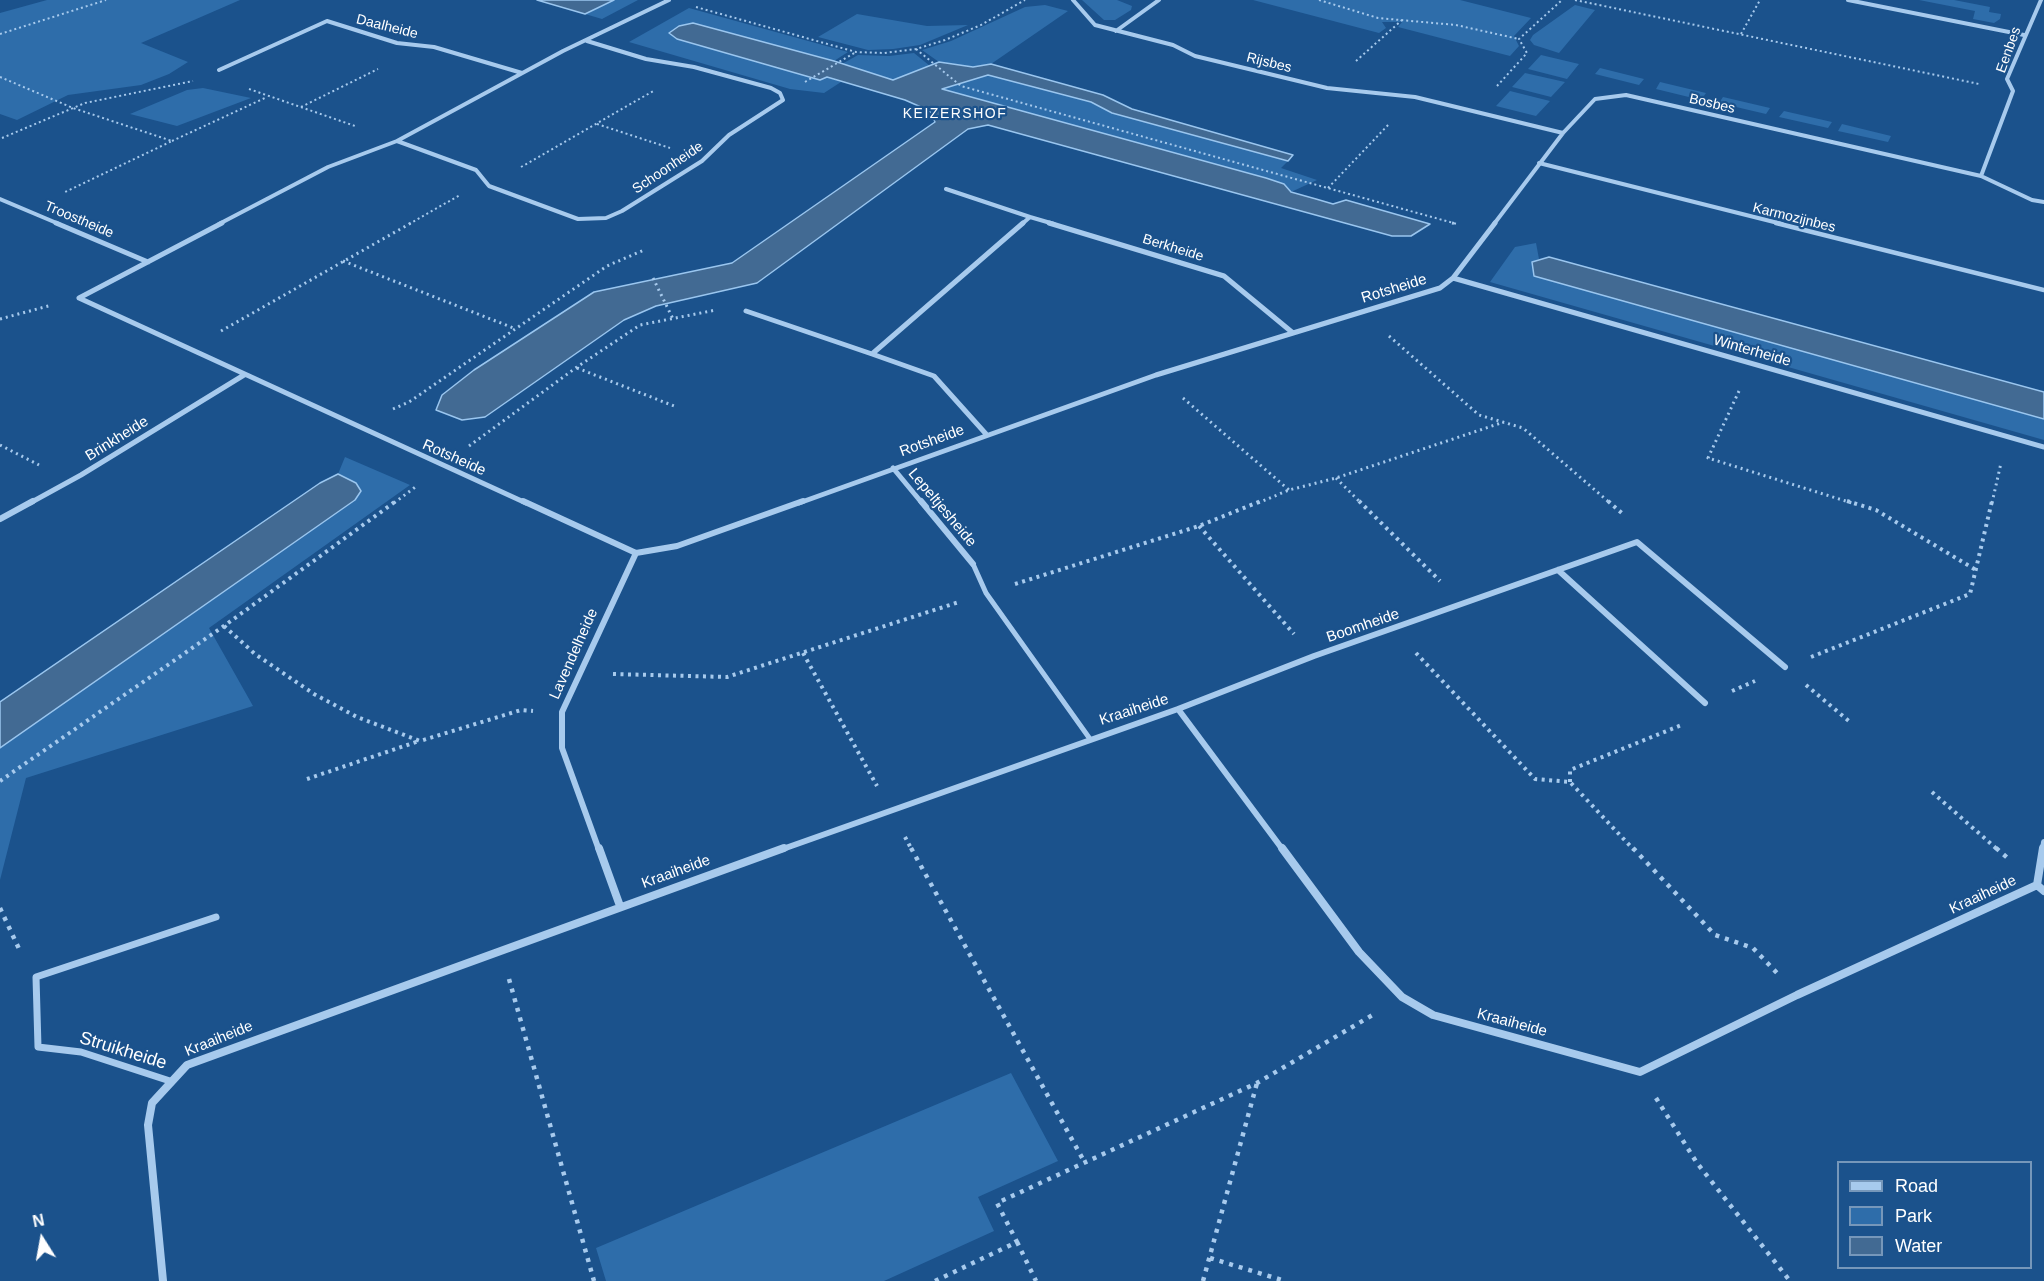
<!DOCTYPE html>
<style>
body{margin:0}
#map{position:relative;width:2044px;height:1281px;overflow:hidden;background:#1b528c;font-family:Arial,sans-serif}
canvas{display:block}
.legend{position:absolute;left:1837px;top:1161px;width:195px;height:108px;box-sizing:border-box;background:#1b528c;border:2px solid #7697ba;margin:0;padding:8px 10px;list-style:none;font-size:18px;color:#fff}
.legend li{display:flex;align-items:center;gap:12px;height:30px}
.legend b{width:30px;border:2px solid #7697ba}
.north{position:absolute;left:12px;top:1209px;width:60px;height:60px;-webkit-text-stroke:4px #1b528c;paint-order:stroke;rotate:349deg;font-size:16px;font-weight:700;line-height:24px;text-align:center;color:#fff}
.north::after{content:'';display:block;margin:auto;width:21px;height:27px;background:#fff;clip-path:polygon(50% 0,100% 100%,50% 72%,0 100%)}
</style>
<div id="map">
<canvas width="2044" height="1281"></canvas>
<ul class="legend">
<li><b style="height:8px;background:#a7caed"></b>Road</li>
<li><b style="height:16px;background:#2e6daa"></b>Park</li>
<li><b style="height:16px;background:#426a93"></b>Water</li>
</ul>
<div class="north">N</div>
</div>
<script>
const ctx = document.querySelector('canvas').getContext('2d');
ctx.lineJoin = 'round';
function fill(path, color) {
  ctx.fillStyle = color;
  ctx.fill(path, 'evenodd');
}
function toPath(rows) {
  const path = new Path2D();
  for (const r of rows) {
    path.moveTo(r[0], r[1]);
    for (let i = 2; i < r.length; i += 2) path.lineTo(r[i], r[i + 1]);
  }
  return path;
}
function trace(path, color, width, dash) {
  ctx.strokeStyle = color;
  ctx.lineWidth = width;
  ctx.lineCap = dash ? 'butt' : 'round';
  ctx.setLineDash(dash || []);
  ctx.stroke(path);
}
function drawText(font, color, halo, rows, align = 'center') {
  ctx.font = font + ' Arial,sans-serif';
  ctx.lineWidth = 4.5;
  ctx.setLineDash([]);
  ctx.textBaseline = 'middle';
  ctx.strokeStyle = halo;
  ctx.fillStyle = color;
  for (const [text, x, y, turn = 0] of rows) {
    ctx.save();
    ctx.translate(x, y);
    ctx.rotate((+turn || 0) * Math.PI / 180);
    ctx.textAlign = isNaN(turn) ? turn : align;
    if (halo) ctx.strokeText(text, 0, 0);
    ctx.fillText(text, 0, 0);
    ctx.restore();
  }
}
fill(toPath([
 [47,0,240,0,141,43,188,62,169,74,141,85,68,95,17,120,0,114,0,13],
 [614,0,638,0,602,19,585,14],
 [1082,0,1117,0,1132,6,1131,10,1115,20,1104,20],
 [1253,0,1460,0,1531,18,1514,36,1519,46,1510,56,1398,27,1402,22,1382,22,1386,28,1379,33],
 [1919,0,1954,0,1990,7,1989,12,2001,14,2000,19,1994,23,1973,19,1975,11],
 [1045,5,1068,11,991,64,973,67,939,62,922,50,951,41,1025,7],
 [1575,5,1595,10,1559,53,1534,45,1530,40,1533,35],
 [689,8,848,52,834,61,693,23,677,39,810,77,820,80,827,77,841,82,824,93,790,89,629,42],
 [857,14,927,26,968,25,920,45,893,49,868,50,818,37],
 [914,53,930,66,893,80,842,64,858,55,889,56],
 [1541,55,1579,64,1567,79,1528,69],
 [1600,68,1644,79,1639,85,1595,74],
 [1525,73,1565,82,1551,97,1512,87],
 [988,75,1091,102,1112,113,1288,161,1281,168,1317,180,1291,192,1284,184,1266,178,941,89],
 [1660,82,1706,93,1701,100,1656,89],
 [203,88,251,98,177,126,130,114,187,90],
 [1510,91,1550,101,1536,116,1496,106],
 [1723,97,1770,108,1766,114,1719,103],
 [1784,111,1832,122,1828,128,1779,117],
 [1842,124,1891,136,1888,142,1838,131],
 [1536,243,1539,259,1532,262,2044,419,2044,440,1490,282,1515,247],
 [345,457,410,485,209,628,253,706,26,778,0,880,0,748,355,500,356,483,338,474],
 [1011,1073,1058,1161,978,1197,994,1231,884,1281,606,1281,596,1248]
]), '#2e6daa');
const water = toPath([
 [537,0,614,0,585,14,537,0],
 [693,23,834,61,893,80,939,62,973,67,991,64,1103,95,1132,109,1293,155,1288,161,1112,113,1091,102,988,75,942,89,1266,178,1284,184,1291,192,1316,199,1333,204,1346,200,1430,224,1411,236,1392,236,988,125,968,129,757,283,656,306,624,320,485,417,462,420,436,410,442,395,474,370,594,292,732,263,935,122,930,111,905,100,827,77,820,80,677,39,669,33,679,26,693,23],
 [1549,257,2044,392,2044,419,1534,276,1532,262,1549,257],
 [338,474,356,483,361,491,355,500,0,748,0,702,320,483,338,474]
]);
fill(water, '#426a93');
trace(water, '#9ac6ef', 1.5);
trace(toPath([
 [1319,0,1378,18,1456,25,1519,39],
 [1575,0,1979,84],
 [696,7,856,52,884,53,916,49,945,40,981,25,1025,0],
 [0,34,106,0],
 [1741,34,1760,0],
 [916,49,961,86,1457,224],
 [1356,61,1402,20],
 [0,77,73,108,172,141,63,193],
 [805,82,856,52],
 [1497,86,1527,53,1519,39,1562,0],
 [249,89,355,126],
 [301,107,378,69],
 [597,124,670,148],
 [2,138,85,103,193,81],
 [172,141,267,97],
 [521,167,655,90],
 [1328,188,1390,123],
 [409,224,460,195]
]), '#a7caed', 2, [2, 3]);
trace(toPath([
 [1452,223,1457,224],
 [343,261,516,329],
 [653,278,673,319],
 [0,319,52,305],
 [221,331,411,223],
 [1389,336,1479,415,1523,428,1610,503],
 [577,368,674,406],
 [1739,391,1708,458,1852,503],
 [1183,398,1289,490],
 [393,409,409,402,607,266,644,250],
 [0,445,39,465],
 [469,446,577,367,640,325,716,310],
 [1336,478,1361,503],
 [394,503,418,485],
 [1258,503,1289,490,1336,478,1504,422],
 [1992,503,2001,463]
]), '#a7caed', 3, [2, 4]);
trace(toPath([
 [1359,501,1440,581],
 [1608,501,1624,515],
 [1847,501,1876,510,1976,570],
 [1199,526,1294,634],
 [1015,584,1199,526,1261,501],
 [224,626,255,654,314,694,357,717,420,741,521,710,533,711],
 [803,653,877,786],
 [1416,653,1535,779,1570,782,1634,850],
 [1811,657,1970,594,1992,501],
 [613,674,727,677,959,602],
 [1806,685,1850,722],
 [1732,691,1755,681],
 [307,779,419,741],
 [0,781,224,626,396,501],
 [1570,782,1570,770,1684,724],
 [1932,792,1998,850],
 [905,837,912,850]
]), '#a7caed', 4, [3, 4.5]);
trace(toPath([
 [911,848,1085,1163],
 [1633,848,1715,935,1753,948,1777,973],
 [1996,848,2011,861],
 [0,908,20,951],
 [509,979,594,1281],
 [1656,1098,1697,1163,1790,1281],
 [1017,1242,1036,1281],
 [1210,1258,1285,1281],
 [935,1281,1017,1242,997,1203,1257,1083,1376,1013],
 [1203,1281,1257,1083]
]), '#a7caed', 4.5, [4, 6]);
trace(toPath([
 [1539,163,1782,224]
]), '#a7caed', 4);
trace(toPath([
 [1776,223,2044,290]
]), '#a7caed', 4.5);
trace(toPath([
 [973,564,986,593,1090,739]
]), '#a7caed', 5);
trace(toPath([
 [170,1081,81,1052,38,1047,36,977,216,917]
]), '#a7caed', 7);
trace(toPath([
 [1073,0,1095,25,1173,45,1195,56,1327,88,1415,97,1563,133],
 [1848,0,2024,35],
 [1116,31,1159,0],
 [219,70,327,21,397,43,434,47,522,73],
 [397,141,476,170,489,186,578,219,606,218,622,211,702,161,729,135,783,100,780,93,771,88,694,67,646,59,587,41],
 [1981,176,2013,91,2007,79,2041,0],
 [946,189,1030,217],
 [0,199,59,224],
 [219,224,328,167,397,141,563,51,669,0],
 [1022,224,1030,217,1054,224],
 [1494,224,1563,133,1595,99,1626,95,1981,176,2032,200,2044,202]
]), '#a7caed', 4);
trace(toPath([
 [56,223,148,262],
 [222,223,79,298,526,503],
 [1049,223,1224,276,1293,333],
 [1453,278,2044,447],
 [746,311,872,354],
 [986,434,934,376,872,354,1023,223],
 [893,468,922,503],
 [30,503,81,475,244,375],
 [799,503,1156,375,1440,288,1453,278,1495,223]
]), '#a7caed', 5);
trace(toPath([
 [523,501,636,553,677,546,803,501],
 [921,501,973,564],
 [0,519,33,501],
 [1558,570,1705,703],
 [1178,709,1314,656,1637,542,1785,667],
 [599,850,562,748,562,712,636,553],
 [780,850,1178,709,1283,850],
 [2043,850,2044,842]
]), '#a7caed', 6);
trace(toPath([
 [599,848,620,906],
 [1282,848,1359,952,1402,997,1433,1015,1640,1072,1797,995,2037,885,2044,891],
 [2037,885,2043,848],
 [163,1281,148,1125,152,1103,187,1065,784,848]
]), '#a7caed', 8);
drawText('14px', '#fff', '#1b528c', [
 ["Daalheide",387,27,14],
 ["Eenbes",2009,50,-70],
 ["Rijsbes",1269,63,14],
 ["Bosbes",1712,104,13],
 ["Schoonheide",668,168,-34],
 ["Karmozijnbes",1794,218,14],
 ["Troostheide",79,220,23],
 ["Berkheide",1173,248,17]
]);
ctx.letterSpacing = '1.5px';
drawText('14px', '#fff', '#1b528c', [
 ["KEIZERSHOF",955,114]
]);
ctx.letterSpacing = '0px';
drawText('15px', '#fff', '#1b528c', [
 ["Rotsheide",1394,289,-17],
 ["Winterheide",1752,351,16],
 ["Brinkheide",117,439,-32],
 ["Rotsheide",932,441,-20],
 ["Rotsheide",454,458,24],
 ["Lepeltjesheide",942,508,50],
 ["Boomheide",1363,626,-19],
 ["Lavendelheide",574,654,-66],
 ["Kraaiheide",1134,710,-18],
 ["Kraaiheide",676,872,-20],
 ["Kraaiheide",1983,895,-25],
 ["Kraaiheide",1512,1023,15],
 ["Kraaiheide",219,1039,-22]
]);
drawText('18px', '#fff', '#1b528c', [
 ["Struikheide",123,1051,17]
]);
</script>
